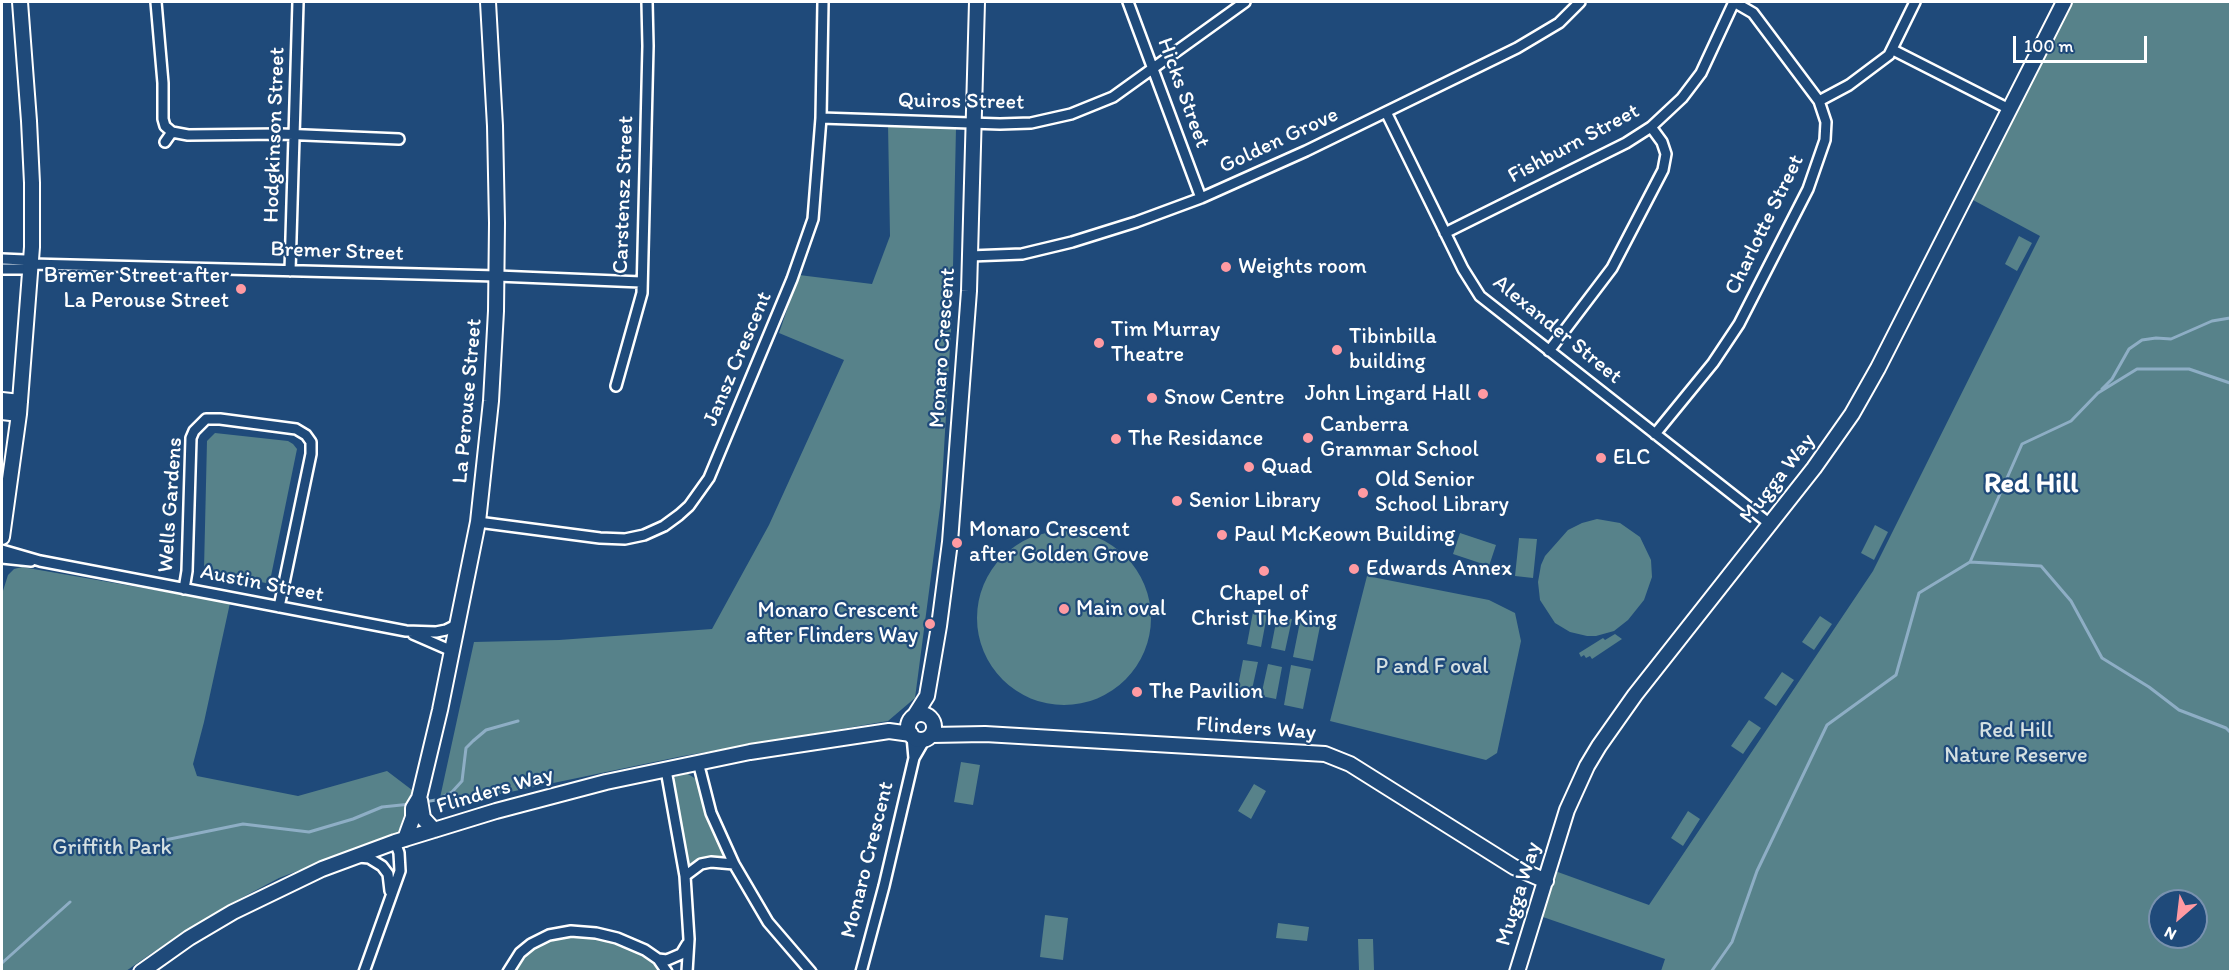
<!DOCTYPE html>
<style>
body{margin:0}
#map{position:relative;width:2232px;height:973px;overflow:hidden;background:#1f4a7a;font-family:Itim,sans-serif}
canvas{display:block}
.frame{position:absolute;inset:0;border:3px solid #fff;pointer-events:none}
.north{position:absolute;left:2148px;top:889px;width:60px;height:60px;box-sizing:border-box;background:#1f4a7a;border:2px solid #7992af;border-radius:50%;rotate:208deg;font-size:16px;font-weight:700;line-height:24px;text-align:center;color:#fff}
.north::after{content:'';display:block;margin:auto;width:21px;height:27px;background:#ff9aa2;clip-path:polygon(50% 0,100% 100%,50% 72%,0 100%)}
.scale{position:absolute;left:2013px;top:36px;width:134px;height:27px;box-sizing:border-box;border:3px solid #fff;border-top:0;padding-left:8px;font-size:18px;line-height:21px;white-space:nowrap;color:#fff;-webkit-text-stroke:4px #1f4a7a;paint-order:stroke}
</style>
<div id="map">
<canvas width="2232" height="973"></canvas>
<div class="frame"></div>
<div class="north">N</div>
<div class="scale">100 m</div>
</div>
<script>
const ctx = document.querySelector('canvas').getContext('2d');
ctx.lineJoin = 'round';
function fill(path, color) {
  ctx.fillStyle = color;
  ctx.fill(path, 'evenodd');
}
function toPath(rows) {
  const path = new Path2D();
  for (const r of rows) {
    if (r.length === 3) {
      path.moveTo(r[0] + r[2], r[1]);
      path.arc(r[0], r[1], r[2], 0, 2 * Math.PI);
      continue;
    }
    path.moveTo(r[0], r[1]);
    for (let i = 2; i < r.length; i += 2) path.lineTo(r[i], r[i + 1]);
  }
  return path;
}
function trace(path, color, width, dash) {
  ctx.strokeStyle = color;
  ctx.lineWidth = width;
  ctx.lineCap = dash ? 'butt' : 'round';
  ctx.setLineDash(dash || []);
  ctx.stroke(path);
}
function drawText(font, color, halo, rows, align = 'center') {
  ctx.font = font + ' Itim,sans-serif';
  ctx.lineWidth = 4.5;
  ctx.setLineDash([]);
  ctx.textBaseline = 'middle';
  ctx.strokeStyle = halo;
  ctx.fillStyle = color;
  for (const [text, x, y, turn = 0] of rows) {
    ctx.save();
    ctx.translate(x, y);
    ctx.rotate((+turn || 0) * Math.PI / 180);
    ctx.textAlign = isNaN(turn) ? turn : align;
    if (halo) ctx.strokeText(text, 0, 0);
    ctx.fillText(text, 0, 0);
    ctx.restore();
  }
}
fill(toPath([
 [2072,2,2230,2,2230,971,1661,971,1665,959,1540,916,1555,871,1649,905,1873,571,2040,236,1973,200],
 [2160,901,2196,901,2196,937,2160,937],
 [888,124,956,128,952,313,941,500,915,698,888,721,683,756,438,807,474,642,559,640,712,629,769,525,844,360,779,333,799,275,872,284,890,236],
 [2019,236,2032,243,2017,271,2005,264],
 [215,433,288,441,293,444,297,449,271,576,266,583,209,572,204,569,207,441],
 [1597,519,1620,523,1640,537,1651,560,1652,577,1644,600,1628,620,1614,631,1596,636,1587,636,1570,632,1555,623,1540,600,1538,582,1541,565,1545,556,1568,530,1582,523],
 [1875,525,1888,532,1874,560,1861,553],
 [1064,618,87],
 [1460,533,1496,545,1489,566,1453,554],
 [1519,538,1537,539,1533,578,1515,576],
 [22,567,230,603,204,722,193,764,197,776,298,796,387,771,412,790,400,828,397,833,279,878,230,904,152,953,126,971,2,972,2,594,8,575,14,569],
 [1367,576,1489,600,1515,613,1521,641,1497,753,1486,760,1330,721],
 [1253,612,1267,615,1261,647,1247,644],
 [1820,616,1832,624,1814,650,1802,642],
 [1277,617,1292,619,1285,651,1271,648],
 [1301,617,1321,621,1313,661,1293,657],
 [1615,634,1622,639,1592,659,1590,656,1586,658,1584,655,1581,657,1579,653,1603,638,1605,640],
 [1243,660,1258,662,1251,694,1237,691],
 [1268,664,1282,667,1276,699,1261,696],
 [1291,665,1311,669,1303,709,1284,705],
 [1782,672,1794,680,1776,706,1764,698],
 [1749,720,1761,728,1743,754,1731,746],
 [961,762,980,765,973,805,954,802],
 [683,773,688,774,696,779,709,820,724,855,723,858,715,857,700,861,690,868,687,867,671,786,675,777],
 [1254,784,1266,791,1251,819,1238,811],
 [1688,811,1700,819,1683,846,1671,838],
 [1045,915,1068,918,1063,960,1040,957],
 [1278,923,1309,927,1307,941,1276,938],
 [573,935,598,938,627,946,648,957,665,972,513,972,528,951,547,939],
 [1358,939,1373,939,1374,970,1359,971]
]), '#57828a');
trace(toPath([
 [2102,389,2112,379,2129,349,2142,340,2156,338,2171,339,2212,321,2230,318],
 [1970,562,2022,444,2071,421,2098,393,2137,369,2189,369,2230,383],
 [424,802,436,800,452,792,462,781,466,748,473,741,486,730,518,721],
 [165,840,243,824,309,832,353,819,382,807,411,804],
 [2,963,70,902],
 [1711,972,1732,942,1757,871,1827,725,1896,675,1919,593,1970,562,2041,566,2071,601,2102,658,2149,687,2179,710,2226,728,2230,732]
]), '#8eaec5', 3);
const street = toPath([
 [156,2,163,83,163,119,165,126,172,132,188,135,281,134,399,139],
 [1128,2,1201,198],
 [1893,50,2009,109],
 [1819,101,1849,85,1889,55,1915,2],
 [1386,112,1463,269,1480,296,1770,524],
 [821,118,1000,124,1031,123,1071,114,1113,97,1245,2],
 [165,142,172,132],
 [1445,233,1626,143,1651,127,1682,98,1701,73,1734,2],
 [970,256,1022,254,1072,242,1136,222,1201,198,1306,151,1517,48,1559,23,1580,2],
 [2,259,25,260,31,264,497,276,641,282],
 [2,269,25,269,31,264],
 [290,271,298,2],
 [1549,351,1612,268,1663,170,1666,154,1662,142,1651,127],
 [616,386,642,293,648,46,647,2],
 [1655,434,1713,363,1739,324,1808,189,1825,140,1826,122,1819,101,1753,13,1734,2],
 [478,522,600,538,625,539,644,535,664,526,679,515,689,506,709,478,792,279,813,219,821,118,823,2],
 [2,550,40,561,406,631,436,632,446,630,458,624],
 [2,558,31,561],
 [184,589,187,571,191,438,194,431,206,419,220,419,296,429,306,435,311,442,311,454,279,607],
 [413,634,452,651],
 [912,736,914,758],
 [698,762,711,813,734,864,768,922,811,972],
 [666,770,685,876,689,939,687,972],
 [359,857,369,858,382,866,388,874,390,891],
 [685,876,701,864,711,862,734,864],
 [658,959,667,960,681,954,687,944],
 [364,972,400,871,399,853,395,842],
 [508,972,520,953,531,944,549,935,571,931,596,933,617,938,645,950,658,959,667,972],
 [861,972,884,886,914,758,925,739]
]);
const secondary = toPath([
 [2,400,20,402],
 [2,412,19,414],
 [2,537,19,414,32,247,32,183,29,121,20,2],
 [921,727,13],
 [915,715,927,696,939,626,950,542,969,291,977,2],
 [932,735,985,734,1325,754,1350,764,1514,867,1546,881],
 [420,800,423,818,434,830],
 [405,839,413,817,413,808,419,798,440,710,478,522,491,401,496,311,497,223,495,126,488,2],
 [141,972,189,938,233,912,322,869,395,842,496,811,606,782,750,752,889,731,911,734],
 [1517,972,1567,810,1587,766,1599,746,1635,695,1814,468,1852,414,1878,368,2064,2]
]);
trace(street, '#fff', 14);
trace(secondary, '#fff', 18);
trace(street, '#1f4a7a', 9);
trace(secondary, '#1f4a7a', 14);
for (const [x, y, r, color] of [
 [1226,267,6,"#ff9aa2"],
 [241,289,6,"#ff9aa2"],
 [1099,343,6,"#ff9aa2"],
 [1337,350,6,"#ff9aa2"],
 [1483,394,6,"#ff9aa2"],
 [1152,398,6,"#ff9aa2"],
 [1308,438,6,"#ff9aa2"],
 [1116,439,6,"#ff9aa2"],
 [1601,458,6,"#ff9aa2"],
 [1249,467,6,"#ff9aa2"],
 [1363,493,6,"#ff9aa2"],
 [1177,501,6,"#ff9aa2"],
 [1222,535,6,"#ff9aa2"],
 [957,543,6,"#ff9aa2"],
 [1354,569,6,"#ff9aa2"],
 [1264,571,6,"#ff9aa2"],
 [1064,609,6,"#ff9aa2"],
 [930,624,6,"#ff9aa2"],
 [1137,692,6,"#ff9aa2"]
]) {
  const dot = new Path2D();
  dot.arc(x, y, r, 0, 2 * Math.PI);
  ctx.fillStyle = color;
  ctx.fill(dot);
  trace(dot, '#1f4a7a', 2);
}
drawText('22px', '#fff', '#1f4a7a', [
 ["Hicks Street",1183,93,70],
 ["Quiros Street",961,102,1],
 ["Hodgkinson Street",275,135,-88],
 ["Golden Grove",1279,141,-25],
 ["Fishburn Street",1574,144,-28],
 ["Carstensz Street",624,195,-88],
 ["Charlotte Street",1765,225,-64],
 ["Bremer Street",337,252,2],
 ["Alexander Street",1557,330,39],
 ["Monaro Crescent",943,348,-86],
 ["Jansz Crescent",738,359,-67],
 ["La Perouse Street",468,401,-85],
 ["Mugga Way",1778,479,-52],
 ["Wells Gardens",171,505,-86],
 ["Austin Street",262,584,11],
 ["Flinders Way",1256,729,4],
 ["Flinders Way",495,791,-16],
 ["Monaro Crescent",868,860,-76],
 ["Mugga Way",1519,894,-73]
]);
drawText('22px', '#fff', '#1f4a7a', [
 ["Weights room",1238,267],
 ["Bremer Street after",229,276,"right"],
 ["La Perouse Street",229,301,"right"],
 ["Tim Murray",1111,330],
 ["Theatre",1111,355],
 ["Tibinbilla",1349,337],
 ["building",1349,362],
 ["John Lingard Hall",1471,394,"right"],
 ["Snow Centre",1164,398],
 ["Canberra",1320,425],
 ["Grammar School",1320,450],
 ["The Residance",1128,439],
 ["ELC",1613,458],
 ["Quad",1261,467],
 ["Old Senior",1375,480],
 ["School Library",1375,505],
 ["Senior Library",1189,501],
 ["Monaro Crescent",969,530],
 ["after Golden Grove",969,555],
 ["Paul McKeown Building",1234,535],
 ["Edwards Annex",1366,569],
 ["Chapel of",1264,594,"center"],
 ["Christ The King",1264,619,"center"],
 ["Main oval",1076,609],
 ["Monaro Crescent",918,611,"right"],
 ["after Flinders Way",918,636,"right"],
 ["The Pavilion",1149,692]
], 'left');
drawText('22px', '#d5e0e2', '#1f4a7a', [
 ["P and F oval",1432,667],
 ["Red Hill",2016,731],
 ["Nature Reserve",2016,756],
 ["Griffith Park",112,848]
]);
drawText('bold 28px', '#fff', '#1f4a7a', [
 ["Red Hill",2031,485]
]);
</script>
